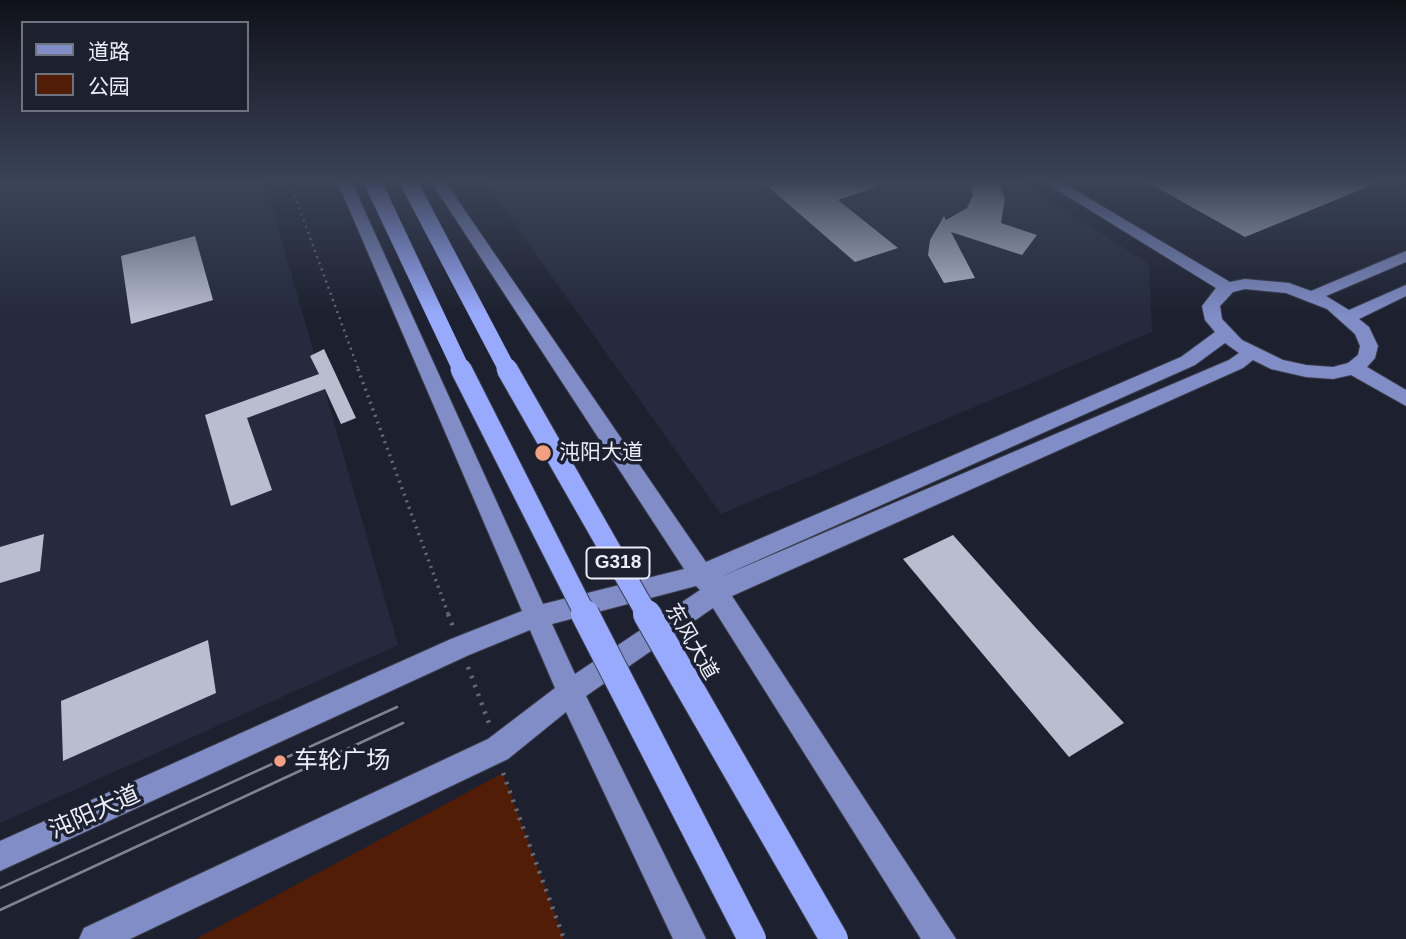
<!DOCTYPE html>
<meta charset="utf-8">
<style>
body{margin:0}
#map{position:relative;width:1406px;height:939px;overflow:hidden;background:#1d212f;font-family:Arial,"Noto Sans SC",sans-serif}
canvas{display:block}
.legend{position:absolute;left:21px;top:21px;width:228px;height:91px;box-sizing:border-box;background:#1d212f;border:2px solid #6f737f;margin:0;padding:9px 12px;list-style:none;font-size:21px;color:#ebeef8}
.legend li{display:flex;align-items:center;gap:14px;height:35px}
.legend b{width:35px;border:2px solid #6f737f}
</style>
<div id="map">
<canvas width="1406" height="939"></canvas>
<ul class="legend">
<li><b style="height:9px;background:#808dc6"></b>道路</li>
<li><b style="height:19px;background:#511d07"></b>公园</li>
</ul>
</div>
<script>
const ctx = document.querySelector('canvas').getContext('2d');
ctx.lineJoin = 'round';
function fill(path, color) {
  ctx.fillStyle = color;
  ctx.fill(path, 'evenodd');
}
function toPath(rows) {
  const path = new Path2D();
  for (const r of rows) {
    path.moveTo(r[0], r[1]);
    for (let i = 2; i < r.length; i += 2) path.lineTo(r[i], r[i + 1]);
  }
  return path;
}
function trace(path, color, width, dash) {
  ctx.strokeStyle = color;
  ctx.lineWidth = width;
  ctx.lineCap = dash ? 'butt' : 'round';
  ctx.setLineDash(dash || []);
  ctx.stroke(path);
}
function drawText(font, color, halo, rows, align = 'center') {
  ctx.font = font + ' Arial,"Noto Sans SC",sans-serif';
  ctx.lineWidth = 7;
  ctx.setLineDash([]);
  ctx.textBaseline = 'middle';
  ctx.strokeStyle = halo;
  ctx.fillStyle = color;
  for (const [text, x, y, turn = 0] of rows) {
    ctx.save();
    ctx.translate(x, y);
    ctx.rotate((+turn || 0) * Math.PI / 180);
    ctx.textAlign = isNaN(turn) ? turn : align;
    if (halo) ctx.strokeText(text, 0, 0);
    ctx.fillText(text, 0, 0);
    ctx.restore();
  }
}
fill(toPath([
 [0,183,265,183,398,645,0,823],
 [485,183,1023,183,1149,264,1152,332,721,514]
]), '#252a3e');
fill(toPath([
 [503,773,564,939,196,939]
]), '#511d07');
fill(toPath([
 [764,183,879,183,879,186,838,200,898,248,855,262],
 [970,183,998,183,1005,199,1001,223,1037,235,1022,255,951,232,975,278,944,283,928,255,930,240,944,216,946,220,967,208,973,195],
 [1149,183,1375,183,1375,184,1245,237],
 [195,236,213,300,131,324,121,256],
 [324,349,356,418,341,424,325,389,247,418,272,490,231,506,205,415,319,374,310,356],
 [44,534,40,571,0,583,0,547],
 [953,535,1035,627,1124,723,1069,757,903,559],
 [208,640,216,693,63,761,61,701]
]), '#b8bdd0');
const major = toPath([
 [338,183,352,183,543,604,684,569,432,183,446,183,706,562,1181,357,1215,332,1205,320,1202,306,1216,288,1046,183,1063,183,1230,282,1245,279,1289,283,1311,291,1406,251,1406,262,1326,296,1349,310,1406,285,1406,296,1359,319,1369,327,1378,346,1375,358,1367,367,1406,390,1406,406,1351,375,1333,379,1306,377,1271,369,1253,360,1243,368,732,596,956,939,921,939,713,608,586,696,706,939,673,939,566,712,508,759,130,939,79,939,84,928,488,739,555,688,530,630,469,655,0,871,0,841,451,639,522,611,338,183],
 [1245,289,1286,293,1327,309,1355,334,1360,346,1358,355,1348,363,1333,367,1306,365,1283,360,1242,340,1222,319,1220,306,1233,292,1245,289],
 [1225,343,1239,353,1229,360,718,578,1195,365,1225,343],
 [696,586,700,590,575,674,552,624,696,586]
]);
trace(major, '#3a3c48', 2);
trace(toPath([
 [290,183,359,371]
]), '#656875', 2.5, [2, 4.5]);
trace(toPath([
 [358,369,449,616]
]), '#656875', 3.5, [2, 5]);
trace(toPath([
 [448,614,453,627],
 [468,667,490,726],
 [503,773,564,939]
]), '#656875', 4.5, [2.5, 7]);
fill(major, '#808dc6');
trace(toPath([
 [0,888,397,707],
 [0,910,403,723]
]), '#7f838f', 2.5);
const highwayBridgeFar2 = toPath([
 [373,183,462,371],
 [409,183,508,371]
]);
const highwayBridgeFar1 = toPath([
 [461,369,586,616],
 [507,369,648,616]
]);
const highwayBridge = toPath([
 [585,614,752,939],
 [647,614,834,939]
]);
trace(highwayBridgeFar2, '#3a3c48', 18, []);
trace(highwayBridgeFar1, '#3a3c48', 23, []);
trace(highwayBridge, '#3a3c48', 30, []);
trace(highwayBridgeFar2, '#98aafd', 17);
trace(highwayBridgeFar1, '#98aafd', 21);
trace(highwayBridge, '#98aafd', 28);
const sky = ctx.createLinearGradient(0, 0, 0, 315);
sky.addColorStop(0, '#10121a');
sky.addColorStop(0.58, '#3a4358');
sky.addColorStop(1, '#3a435800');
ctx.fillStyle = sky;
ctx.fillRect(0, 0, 1406, 315);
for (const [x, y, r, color] of [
 [543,453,9,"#f3a081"],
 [280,761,7,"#f3a081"]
]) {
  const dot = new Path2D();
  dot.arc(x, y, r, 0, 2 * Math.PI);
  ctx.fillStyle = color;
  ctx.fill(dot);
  trace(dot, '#1d212f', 2.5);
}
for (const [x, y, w] of [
 [618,563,63]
]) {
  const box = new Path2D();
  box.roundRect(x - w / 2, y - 15.5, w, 31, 5);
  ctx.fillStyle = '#1d212f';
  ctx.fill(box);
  trace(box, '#ebeef8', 2);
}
drawText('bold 19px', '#ebeef8', null, [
 ["G318",618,563]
]);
drawText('21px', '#ebeef8', '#1d212f', [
 ["沌阳大道",559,453]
], 'left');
drawText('21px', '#ebeef8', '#1d212f', [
 ["东风大道",691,642,60]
]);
drawText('24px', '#ebeef8', '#1d212f', [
 ["车轮广场",294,761]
], 'left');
drawText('24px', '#ebeef8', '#1d212f', [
 ["沌阳大道",95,813,-24]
]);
</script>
